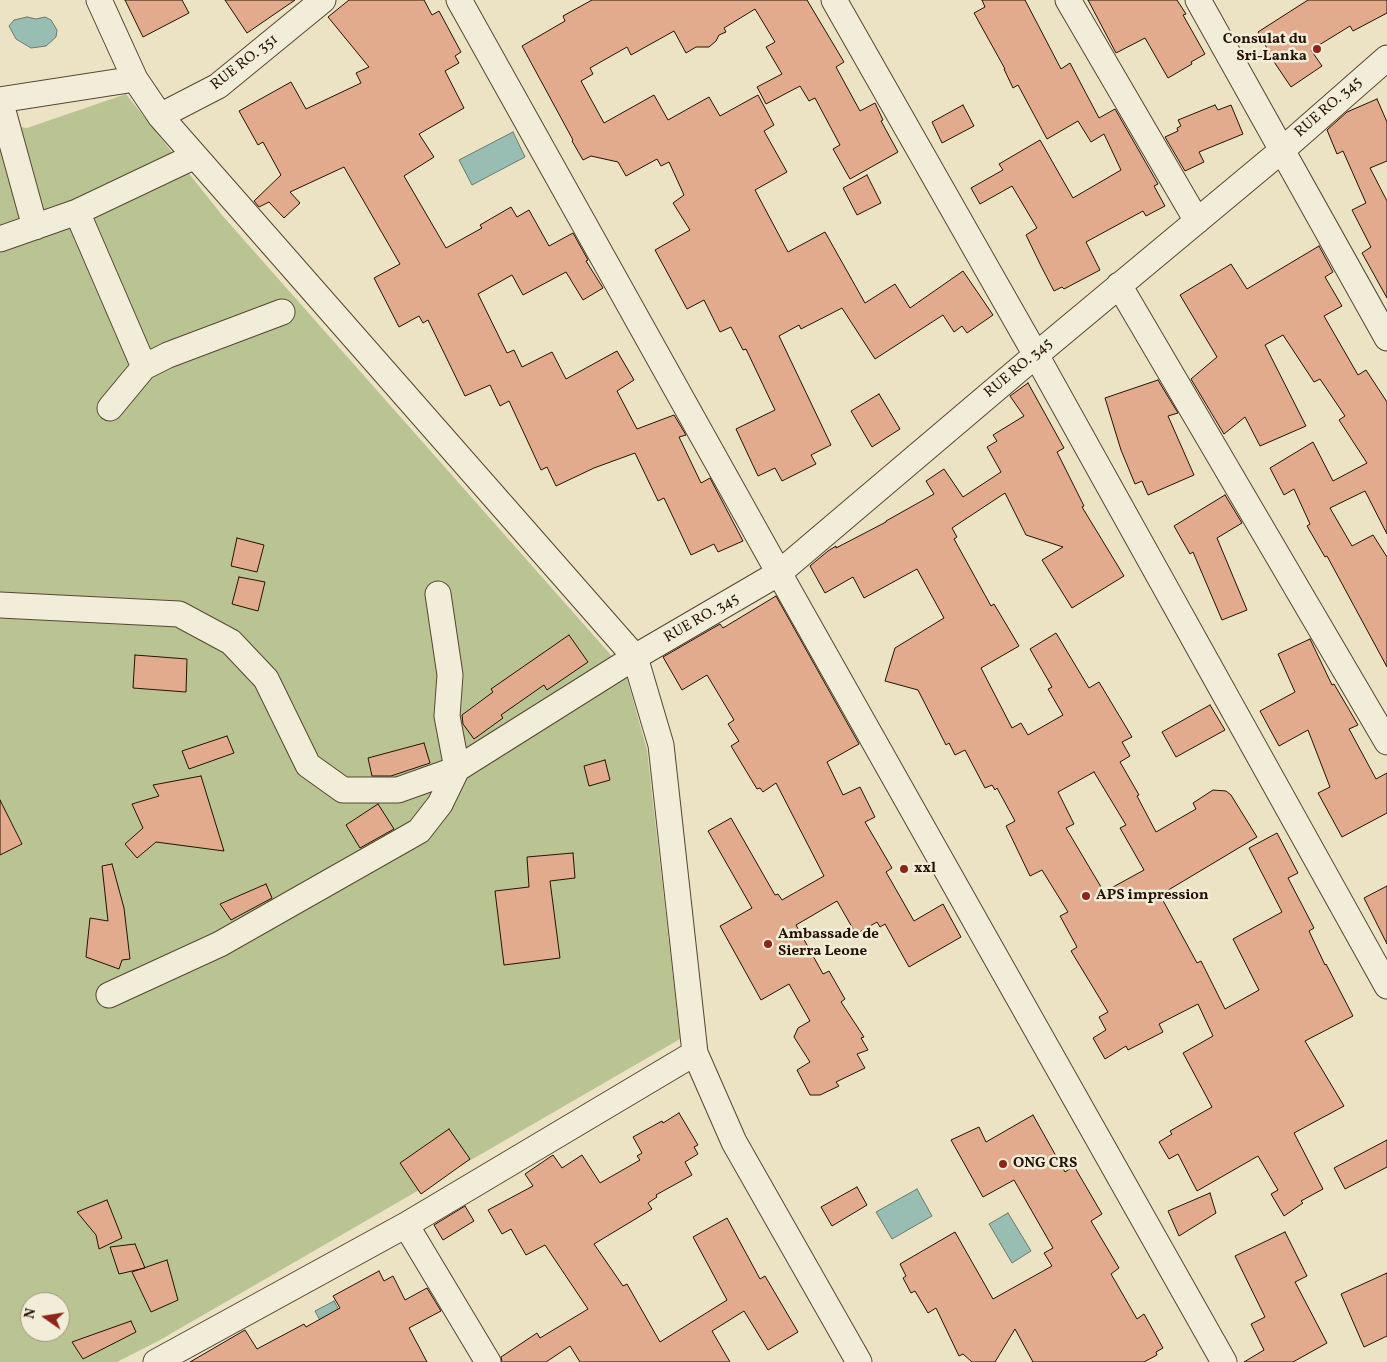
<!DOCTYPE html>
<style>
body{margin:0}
#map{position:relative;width:1387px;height:1362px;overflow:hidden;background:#ebe3c4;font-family:Vollkorn,serif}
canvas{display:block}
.north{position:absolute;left:20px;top:1292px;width:50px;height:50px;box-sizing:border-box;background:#f2edd9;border:1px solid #a09682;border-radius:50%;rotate:283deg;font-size:14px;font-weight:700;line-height:20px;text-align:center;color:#241300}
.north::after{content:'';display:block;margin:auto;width:18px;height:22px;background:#8f2418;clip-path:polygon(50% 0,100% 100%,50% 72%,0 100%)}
</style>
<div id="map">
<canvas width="1387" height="1362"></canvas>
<div class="north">N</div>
</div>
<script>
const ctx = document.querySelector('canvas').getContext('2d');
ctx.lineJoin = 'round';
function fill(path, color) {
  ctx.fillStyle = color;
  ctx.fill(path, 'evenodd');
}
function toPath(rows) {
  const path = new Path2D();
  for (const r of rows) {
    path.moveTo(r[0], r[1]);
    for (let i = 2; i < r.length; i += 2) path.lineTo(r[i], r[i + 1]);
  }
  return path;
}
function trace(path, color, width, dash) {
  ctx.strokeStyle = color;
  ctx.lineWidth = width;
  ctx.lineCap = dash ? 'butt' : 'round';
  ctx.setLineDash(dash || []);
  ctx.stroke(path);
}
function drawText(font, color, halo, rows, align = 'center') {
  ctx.font = font + ' Vollkorn,serif';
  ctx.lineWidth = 5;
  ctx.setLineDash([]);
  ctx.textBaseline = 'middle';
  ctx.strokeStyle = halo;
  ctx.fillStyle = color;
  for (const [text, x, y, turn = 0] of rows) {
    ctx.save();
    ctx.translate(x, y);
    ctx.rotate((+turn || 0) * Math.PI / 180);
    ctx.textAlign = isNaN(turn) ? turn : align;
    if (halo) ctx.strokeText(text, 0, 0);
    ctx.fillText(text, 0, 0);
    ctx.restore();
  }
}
fill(toPath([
 [126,94,221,214,625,671,647,750,680,1039,160,1340,117,1362,0,1362,0,125,27,128],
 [30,1302,60,1302,60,1332,30,1332]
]), '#bac392');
const water = toPath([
 [27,17,36,19,45,17,51,20,57,30,56,37,46,46,31,48,16,39,9,26,14,20,27,17],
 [513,132,525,157,472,185,459,160,513,132],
 [917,1189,932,1216,892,1239,876,1212,917,1189],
 [1008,1213,1031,1251,1012,1263,989,1224,1008,1213],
 [334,1301,354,1338,335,1349,315,1311,334,1301]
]);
fill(water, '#98beb3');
trace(water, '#6a7a6b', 1);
const building = toPath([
 [125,0,182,0,189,13,143,37,125,0],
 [225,0,295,0,247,33,225,0],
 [349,0,424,0,432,15,439,11,461,52,455,56,459,63,445,71,464,108,419,134,434,157,404,176,446,248,482,228,480,225,511,207,517,217,529,210,549,246,573,233,588,260,586,261,603,288,583,300,566,272,523,295,512,275,478,294,507,353,514,350,522,367,552,352,566,379,617,351,634,380,617,391,637,429,674,415,686,435,679,437,701,483,710,478,743,541,718,552,714,544,691,555,664,498,658,501,635,453,594,468,556,486,547,467,541,470,509,401,500,406,490,385,465,396,428,320,423,323,419,316,399,327,374,278,400,264,344,167,290,192,300,203,284,218,269,202,259,207,254,201,281,175,263,142,258,145,239,111,291,82,306,109,361,83,356,73,369,67,328,17,349,0],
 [592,0,807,0,844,62,836,67,860,111,875,103,883,120,881,121,898,152,850,179,833,149,840,145,815,98,809,101,800,86,766,104,757,87,782,74,766,47,775,42,755,9,724,28,726,32,719,35,716,41,709,47,696,47,686,53,674,31,631,55,627,47,590,68,593,74,581,81,604,123,654,95,668,120,709,97,720,116,758,95,774,125,764,131,787,172,755,190,788,252,825,232,865,303,895,284,910,308,963,271,993,315,967,333,962,326,954,332,943,315,875,359,842,308,801,329,799,325,779,336,831,445,811,455,816,464,782,481,775,468,758,476,736,429,775,410,746,349,743,350,731,327,720,332,704,300,687,309,655,250,690,230,673,203,684,195,669,162,661,166,657,159,626,176,618,162,591,156,583,160,572,141,573,140,522,46,565,21,563,16,592,0],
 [982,0,1025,0,1061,69,1070,63,1099,118,1115,109,1158,184,1154,186,1165,206,1146,216,1143,211,1086,242,1100,270,1064,289,1062,287,1054,291,1041,266,1026,235,1037,228,1012,186,980,204,971,188,1003,170,999,164,1040,140,1073,198,1121,170,1104,134,1091,142,1078,121,1047,139,1018,85,1013,88,1004,69,1005,69,974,13,985,7,982,0],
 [1088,0,1177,0,1186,14,1183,15,1205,54,1191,62,1192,64,1168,78,1145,38,1116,53,1088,0],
 [1308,0,1387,0,1387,13,1353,31,1350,26,1311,50,1322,66,1291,87,1268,53,1269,52,1258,32,1308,0],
 [1377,99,1387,122,1387,161,1370,168,1387,201,1387,298,1362,253,1371,247,1352,210,1366,203,1343,151,1337,154,1327,130,1347,112,1377,99],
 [963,105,974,126,942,143,932,122,963,105],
 [1215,105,1218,110,1231,105,1243,134,1199,152,1204,162,1185,171,1165,137,1178,131,1177,128,1181,126,1178,120,1215,105],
 [867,175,881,203,857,215,843,188,867,175],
 [1319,246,1333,272,1325,277,1342,306,1324,316,1358,375,1366,370,1387,402,1387,534,1365,491,1330,508,1352,546,1373,535,1387,557,1387,667,1327,556,1325,557,1307,526,1310,524,1294,489,1284,495,1270,468,1313,442,1333,481,1367,463,1339,420,1345,416,1320,379,1314,382,1283,335,1265,345,1306,426,1260,446,1245,417,1224,434,1191,379,1217,357,1180,295,1231,264,1247,289,1319,246],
 [1158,380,1178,413,1168,416,1194,475,1148,495,1142,481,1135,484,1121,450,1105,398,1158,380],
 [1028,383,1064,448,1057,452,1084,506,1082,507,1124,576,1072,608,1042,560,1063,547,1026,535,1005,493,952,528,957,537,954,539,991,606,994,604,1019,646,981,668,1012,728,1021,723,1028,735,1063,715,1048,689,1052,687,1030,649,1056,633,1089,688,1099,682,1132,737,1122,742,1130,756,1120,762,1139,795,1137,796,1156,832,1196,809,1193,803,1213,790,1226,791,1231,795,1257,837,1160,895,1197,963,1201,961,1225,1009,1259,990,1233,939,1282,912,1249,848,1277,833,1298,873,1288,878,1314,928,1309,931,1325,965,1326,964,1353,1016,1305,1041,1344,1106,1294,1133,1323,1189,1301,1201,1303,1203,1284,1216,1271,1194,1278,1190,1258,1156,1197,1191,1178,1154,1169,1159,1159,1142,1172,1134,1170,1131,1212,1107,1183,1053,1213,1036,1198,1004,1159,1024,1163,1032,1128,1050,1126,1046,1105,1059,1093,1038,1106,1030,1099,1017,1108,1012,1071,951,1077,947,1060,916,1068,912,1042,870,1030,876,1006,826,1015,821,997,788,995,790,992,785,985,788,965,750,955,755,949,743,946,745,918,690,885,681,895,648,944,618,917,569,864,598,853,577,825,593,810,566,828,551,836,546,836,548,886,522,886,521,934,494,926,481,944,469,963,497,1001,472,987,447,997,441,993,435,1024,416,1010,396,1028,383],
 [1094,772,1126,825,1120,828,1144,870,1104,892,1066,828,1074,824,1058,792,1094,772],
 [879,394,900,429,872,447,851,411,879,394],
 [1225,495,1242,523,1217,538,1247,610,1222,620,1193,552,1190,554,1174,526,1225,495],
 [237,538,264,545,257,572,231,566,237,538],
 [239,577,265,582,258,611,232,604,239,577],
 [776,596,859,744,827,762,843,795,860,787,875,817,865,822,892,868,886,872,914,921,943,904,961,937,909,967,885,924,880,927,877,922,856,934,837,901,796,925,823,974,829,971,845,999,841,1002,864,1037,861,1038,868,1050,857,1054,865,1068,836,1082,839,1086,820,1095,810,1095,797,1070,810,1062,794,1037,798,1028,810,1021,789,984,761,1000,720,926,752,908,708,831,731,818,775,895,778,894,782,900,824,876,776,783,763,792,760,788,757,789,731,746,739,741,728,724,734,720,707,675,682,690,663,657,720,624,723,628,776,596],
 [569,635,588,662,547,690,544,685,501,715,503,718,474,739,463,724,462,715,493,692,491,689,569,635],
 [1310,639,1332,685,1334,684,1358,725,1349,729,1376,779,1387,773,1387,813,1342,837,1318,793,1330,787,1308,730,1279,746,1260,711,1295,692,1278,654,1310,639],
 [135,655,187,659,186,692,133,688,135,655],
 [1210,705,1225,730,1176,757,1162,732,1210,705],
 [227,736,234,753,189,769,182,751,227,736],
 [424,743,430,763,391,776,372,776,368,758,424,743],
 [605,760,610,780,589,786,584,766,605,760],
 [201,776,224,851,156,842,137,858,125,844,143,828,132,804,159,796,153,785,201,776],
 [0,800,22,844,0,855,0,800],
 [378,804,394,829,360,848,346,825,378,804],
 [573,853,575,878,550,881,560,958,504,965,495,891,529,887,527,857,573,853],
 [112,864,124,908,130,959,122,960,119,969,86,957,90,918,108,921,102,866,112,864],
 [266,884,272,898,231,920,220,904,266,884],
 [1387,886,1387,944,1364,898,1387,886],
 [679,1113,698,1145,694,1147,698,1154,685,1162,692,1175,656,1195,657,1197,648,1203,652,1209,594,1244,623,1286,627,1284,660,1342,727,1300,693,1237,727,1218,760,1279,765,1276,798,1332,768,1350,744,1311,712,1331,730,1362,580,1362,570,1346,546,1362,502,1362,501,1357,537,1333,540,1338,588,1309,545,1245,526,1255,511,1229,502,1234,488,1210,533,1186,525,1174,553,1155,562,1168,582,1155,600,1183,640,1160,637,1156,642,1153,633,1137,662,1121,663,1123,679,1113],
 [1033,1115,1065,1172,1074,1166,1102,1214,1091,1221,1119,1268,1111,1274,1137,1319,1144,1314,1163,1348,1156,1352,1157,1355,1144,1362,1033,1362,1015,1329,995,1362,972,1362,963,1354,959,1356,936,1308,928,1313,915,1291,911,1293,903,1278,906,1276,900,1264,955,1232,993,1299,1052,1266,1044,1253,1053,1248,1014,1180,983,1197,951,1140,979,1127,986,1142,1033,1115],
 [449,1129,470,1159,421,1194,400,1163,449,1129],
 [1387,1140,1387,1167,1345,1189,1334,1168,1387,1140],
 [857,1187,867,1205,832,1226,821,1207,857,1187],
 [1210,1193,1216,1213,1179,1236,1168,1211,1210,1193],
 [107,1200,122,1238,99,1249,96,1235,77,1212,107,1200],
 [465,1206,474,1221,443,1240,434,1225,465,1206],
 [1285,1232,1307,1276,1295,1282,1327,1343,1293,1362,1244,1362,1264,1350,1251,1324,1265,1317,1235,1256,1285,1232],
 [135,1244,145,1268,119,1274,110,1247,135,1244],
 [167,1260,178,1300,151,1312,132,1272,167,1260],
 [379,1271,384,1281,393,1276,405,1300,427,1288,441,1311,409,1328,427,1362,190,1362,245,1330,257,1349,304,1324,306,1327,340,1308,333,1296,379,1271],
 [1387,1273,1387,1336,1364,1347,1341,1294,1387,1273],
 [131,1321,136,1332,83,1359,72,1342,131,1321]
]);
fill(building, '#e2ab8d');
trace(building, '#241300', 1);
const minor = toPath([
 [99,0,135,79,160,116,635,657,661,745,695,1053,734,1142,859,1362],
 [459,0,779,573,1224,1362],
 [834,0,1036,355,1387,986],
 [1068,0,1197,221],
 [1198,0,1387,338],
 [0,100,135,79],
 [0,100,35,227],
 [160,116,218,86,323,0],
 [77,212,144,367],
 [0,239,77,212,195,156],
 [1119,285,1387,742],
 [110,408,144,367,168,355,282,312],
 [0,605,179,614,231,642,266,679,308,765,343,790,398,790,457,769,635,657,779,573,1036,355,1281,151,1387,58],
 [109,995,220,944,419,831,440,804,457,769,447,716,450,675,438,594],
 [406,1225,488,1362],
 [156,1362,406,1225,695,1053]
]);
trace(minor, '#564731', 27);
trace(minor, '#f2edd9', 25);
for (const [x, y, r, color] of [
 [1317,49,5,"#8f2418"],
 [904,869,5,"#8f2418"],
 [1086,896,5,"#8f2418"],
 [768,944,5,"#8f2418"],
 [1003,1164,5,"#8f2418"]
]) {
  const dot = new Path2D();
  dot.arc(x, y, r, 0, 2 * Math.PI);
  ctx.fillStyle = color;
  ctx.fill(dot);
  trace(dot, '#f2edd9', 2);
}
drawText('bold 15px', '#241300', '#f2edd9', [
 ["Consulat du",1307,40,"right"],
 ["Sri-Lanka",1307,57,"right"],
 ["xxl",914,869],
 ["APS impression",1096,896],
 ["Ambassade de",778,935],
 ["Sierra Leone",778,952],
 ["ONG CRS",1013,1164]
], 'left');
drawText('15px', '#241300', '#f2edd9', [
 ["RUE RO. 351",245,63,-38],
 ["RUE RO. 345",1329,108,-41],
 ["RUE RO. 345",1019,369,-40],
 ["RUE RO. 345",702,619,-30]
]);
</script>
